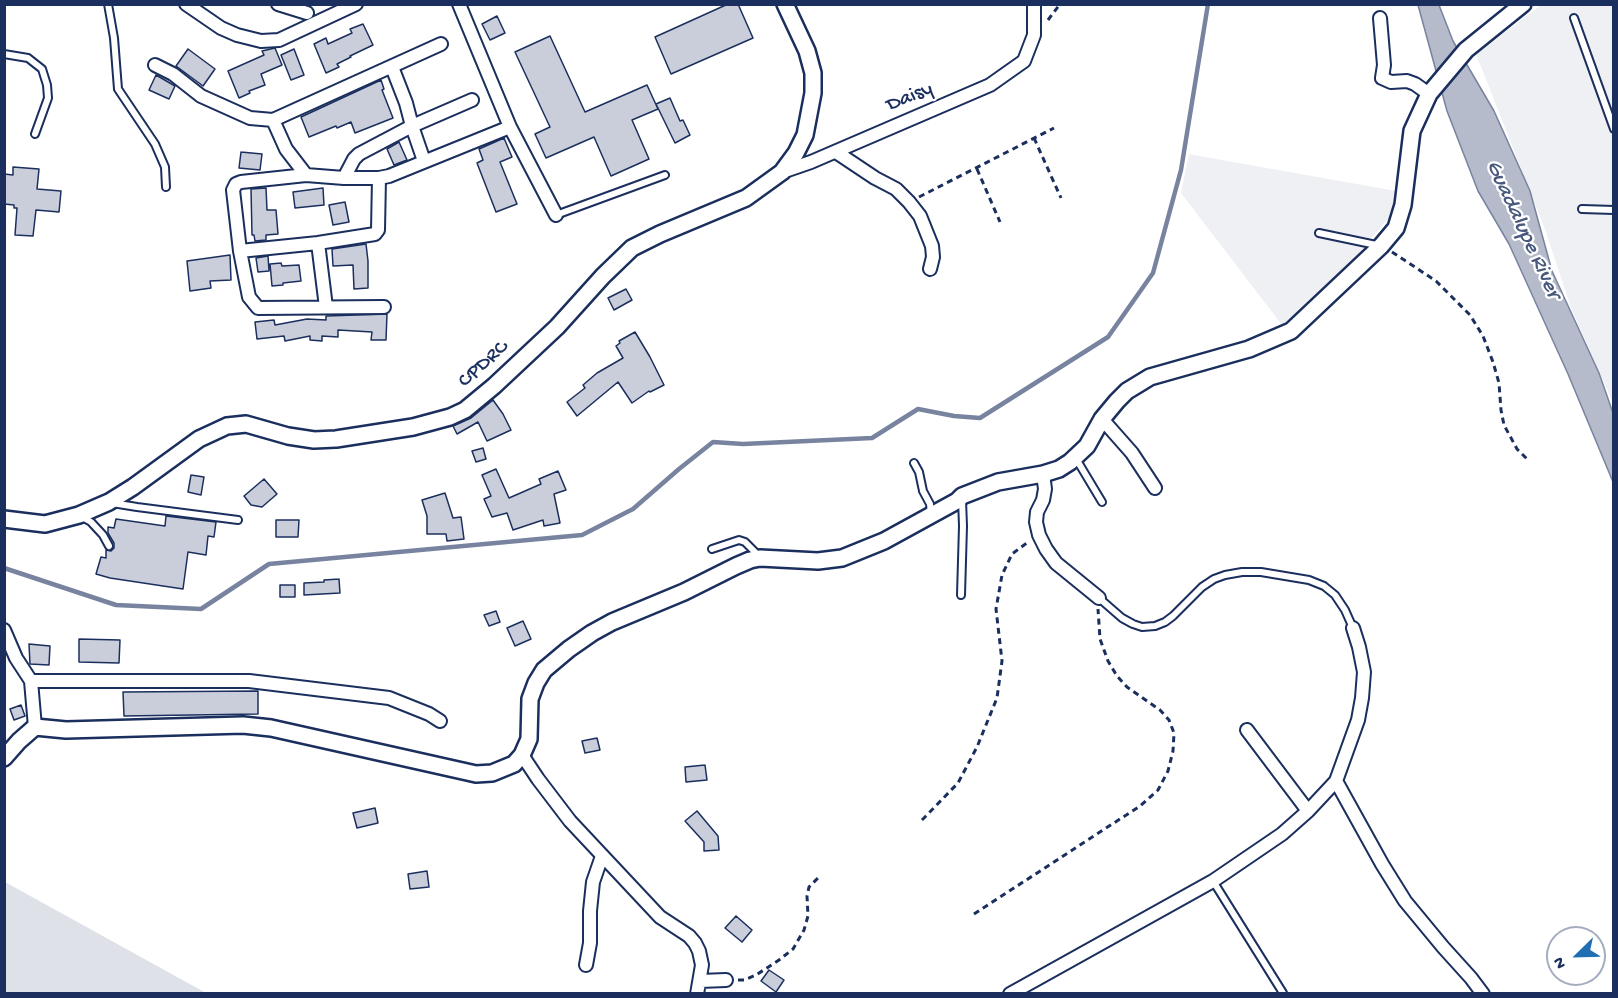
<!DOCTYPE html>
<style>
body{margin:0}
#map{position:relative;width:1618px;height:998px;overflow:hidden;background:#fff;font-family:"Gochi Hand",sans-serif}
canvas{display:block}
.frame{position:absolute;inset:0;border:6px solid #1b2f5e;pointer-events:none}
.north{position:absolute;left:1546px;top:926px;width:60px;height:60px;box-sizing:border-box;background:#fff;border:2px solid #a4acbf;border-radius:50%;rotate:247deg;font-size:16px;font-weight:700;line-height:24px;text-align:center;color:#1b2f5e}
.north::after{content:'';display:block;margin:auto;width:21px;height:27px;background:#1f6fb2;clip-path:polygon(50% 0,100% 100%,50% 72%,0 100%)}
</style>
<div id="map">
<canvas width="1618" height="998"></canvas>
<div class="frame"></div>
<div class="north">N</div>
</div>
<script>
const ctx = document.querySelector('canvas').getContext('2d');
ctx.lineJoin = 'round';
function fill(path, color) {
  ctx.fillStyle = color;
  ctx.fill(path, 'evenodd');
}
function toPath(rows) {
  const path = new Path2D();
  for (const r of rows) {
    path.moveTo(r[0], r[1]);
    for (let i = 2; i < r.length; i += 2) path.lineTo(r[i], r[i + 1]);
  }
  return path;
}
function trace(path, color, width, dash) {
  ctx.strokeStyle = color;
  ctx.lineWidth = width;
  ctx.lineCap = dash ? 'butt' : 'round';
  ctx.setLineDash(dash || []);
  ctx.stroke(path);
}
function drawText(font, color, halo, rows, align = 'center') {
  ctx.font = font + ' "Gochi Hand",sans-serif';
  ctx.lineWidth = 4.5;
  ctx.setLineDash([]);
  ctx.textBaseline = 'middle';
  ctx.strokeStyle = halo;
  ctx.fillStyle = color;
  for (const [text, x, y, turn = 0] of rows) {
    ctx.save();
    ctx.translate(x, y);
    ctx.rotate((+turn || 0) * Math.PI / 180);
    ctx.textAlign = isNaN(turn) ? turn : align;
    if (halo) ctx.strokeText(text, 0, 0);
    ctx.fillText(text, 0, 0);
    ctx.restore();
  }
}
fill(toPath([
 [1541,5,1613,5,1613,403,1571,308,1546,232,1476,54],
 [1189,154,1205,157,1396,191,1389,218,1365,245,1359,260,1282,325,1181,193]
]), '#eff0f4');
fill(toPath([
 [5,882,206,993,5,993]
]), '#dee1e7');
const water = toPath([
 [1418,5,1439,5,1453,41,1494,111,1530,191,1552,271,1599,373,1613,413,1613,482,1568,374,1509,244,1478,191,1447,111,1418,5]
]);
fill(water, '#b5bbca');
trace(water, '#77839f', 1.5);
trace(toPath([
 [4,568,116,605,201,609,269,564,582,535,633,509,679,469,713,442,743,444,872,438,918,409,954,416,980,418,1108,337,1153,273,1181,170,1208,4]
]), '#77839f', 4.5);
const building = toPath([
 [728,4,738,4,753,38,671,74,655,37,728,4],
 [497,16,505,33,490,40,482,24,497,16],
 [363,24,373,45,350,56,351,57,337,64,339,67,326,73,314,44,326,38,328,44,352,33,350,29,363,24],
 [550,36,585,112,647,85,658,109,632,120,649,159,611,176,594,137,546,158,535,134,550,127,515,52,550,36],
 [275,48,282,65,261,74,265,85,249,91,250,93,239,98,228,71,264,55,262,51,275,48],
 [188,49,215,69,203,86,176,66,188,49],
 [294,49,304,75,291,80,281,55,294,49],
 [156,75,175,86,169,99,149,90,156,75],
 [381,80,384,89,382,90,393,118,355,133,351,122,337,128,336,126,309,137,301,117,381,80],
 [670,98,680,121,683,120,690,135,675,143,656,104,670,98],
 [504,138,512,157,500,162,517,204,496,212,477,163,483,160,479,149,504,138],
 [399,142,407,160,394,165,387,149,399,142],
 [241,152,262,154,260,170,239,168,241,152],
 [13,167,39,169,37,189,61,191,59,212,36,210,33,236,15,235,17,208,14,208,14,205,4,204,4,174,13,175,13,167],
 [266,188,267,210,276,210,278,234,266,235,266,240,255,241,254,235,252,235,251,189,266,188],
 [323,188,324,205,295,208,293,192,323,188],
 [345,202,349,222,333,225,329,205,345,202],
 [366,244,368,261,368,288,354,289,353,265,333,266,332,249,366,244],
 [230,255,231,280,210,281,211,288,190,291,187,261,230,255],
 [268,256,269,271,258,272,256,258,268,256],
 [281,263,282,266,299,265,301,281,283,283,283,285,272,286,270,264,281,263],
 [626,289,632,300,614,310,608,298,626,289],
 [387,314,386,340,371,340,372,332,338,330,338,337,322,336,322,341,310,340,310,336,285,341,284,336,257,339,255,322,274,320,275,325,307,319,326,320,326,316,387,314],
 [635,332,650,357,664,385,650,392,649,391,632,403,618,382,577,416,567,402,585,388,583,385,597,373,623,358,616,346,620,343,619,341,635,332],
 [493,400,503,414,511,430,487,441,478,422,457,434,453,426,471,418,493,400],
 [483,448,486,459,476,462,472,451,483,448],
 [496,469,509,498,541,484,539,479,558,471,566,490,554,494,560,523,544,526,543,520,513,530,507,513,492,517,484,499,491,496,482,475,496,469],
 [191,475,204,477,201,495,188,492,191,475],
 [264,479,277,494,262,507,251,505,244,496,264,479],
 [445,493,453,518,461,517,464,539,447,541,446,534,427,534,427,516,422,500,445,493],
 [166,516,216,522,214,537,208,536,206,555,188,552,183,589,110,578,96,574,101,557,106,558,106,550,111,551,114,548,114,543,108,533,108,527,114,528,116,519,165,526,166,516],
 [276,520,299,520,298,537,276,537,276,520],
 [339,579,340,593,304,595,304,583,324,582,324,580,339,579],
 [280,585,295,585,295,597,280,597,280,585],
 [496,611,500,622,489,626,484,615,496,611],
 [523,621,531,639,515,646,507,628,523,621],
 [79,639,120,640,119,663,79,662,79,639],
 [29,644,50,646,49,665,30,664,29,644],
 [258,691,258,714,124,716,123,692,258,691],
 [21,705,25,716,14,720,10,709,21,705],
 [597,738,600,750,585,753,582,741,597,738],
 [705,765,707,780,686,782,685,767,705,765],
 [375,808,378,823,357,828,353,813,375,808],
 [697,811,718,836,719,850,704,851,704,842,685,821,697,811],
 [427,871,429,887,410,889,408,874,427,871],
 [736,916,752,930,742,942,725,928,736,916],
 [769,970,784,980,776,992,761,981,769,970]
]);
fill(building, '#caceda');
trace(building, '#1b2f5e', 1.5);
const service = toPath([
 [108,4,114,38,118,89,155,144,165,167,166,187],
 [1574,18,1614,129],
 [4,54,28,58,42,69,47,85,48,98,35,134],
 [1582,209,1614,210],
 [556,215,665,175],
 [1319,233,1381,246],
 [1075,457,1102,502],
 [914,463,919,472,923,491,930,504,931,514],
 [112,503,137,507,238,520],
 [82,517,91,522,103,535,109,546],
 [712,549,739,540,745,542,760,557],
 [961,595,963,526,962,500],
 [1099,598,1122,618,1133,624,1142,627,1155,626,1165,622,1173,616,1202,587,1214,579,1225,575,1242,572,1261,572,1309,580,1324,586,1335,595,1345,610,1353,628],
 [1213,881,1283,993]
]);
const minor = toPath([
 [186,4,221,28,237,35,261,41,279,40,356,4],
 [278,4,307,13],
 [459,4,510,127,556,215],
 [1380,18,1384,65,1382,78,1391,82,1407,81,1415,84,1429,94],
 [155,65,173,74,201,96,250,118,273,120,441,44],
 [392,67,406,103,412,126,424,161],
 [273,120,286,149,306,175],
 [836,152,875,178,896,189,909,202,920,216,932,246,933,257,930,269],
 [782,172,811,162,990,85,1024,61,1034,35,1034,4],
 [344,178,354,159,359,154,412,126,472,100],
 [318,243,326,307],
 [240,251,318,243,375,234,378,230,379,178],
 [384,307,258,308,249,297,240,251,233,190,236,184,241,182,306,175,344,178,379,178,389,176,510,127],
 [1102,419,1132,453,1155,488],
 [1043,474,1045,489,1043,500,1037,512,1036,522,1039,535,1046,549,1056,563,1099,598],
 [4,630,16,658,31,681,35,727],
 [31,681,249,681,389,698,429,714,440,721],
 [1247,730,1308,811],
 [522,755,538,779,570,821,660,917,689,936,695,943,699,951,702,965,697,994],
 [1336,781,1382,864,1405,901,1443,947,1471,978,1483,994],
 [586,965,590,943,590,911,593,882,602,856],
 [700,981,726,980],
 [1010,994,1213,881,1282,834,1308,811,1336,781,1358,720,1362,698,1364,672,1359,647,1353,628]
]);
const tertiary = toPath([
 [4,519,45,524,79,515,109,502,133,487,199,439,227,426,246,424,288,436,314,440,336,439,413,427,450,417,465,410,494,386,557,327,603,276,632,248,660,234,746,198,782,172,796,153,805,135,813,93,813,73,807,51,785,4],
 [4,758,19,741,35,727,66,730,243,725,271,728,476,774,492,773,514,764,522,755,529,739,530,699,536,683,544,670,569,649,592,633,612,622,684,592,736,566,750,560,760,558,818,561,842,558,884,541,957,501,962,496,998,482,1043,474,1059,469,1070,462,1087,446,1102,419,1117,401,1127,391,1150,377,1249,349,1291,331,1381,246,1396,228,1403,205,1412,131,1429,94,1466,50,1523,4]
]);
trace(service, '#1b2f5e', 10);
trace(minor, '#1b2f5e', 16);
trace(tertiary, '#1b2f5e', 20);
trace(toPath([
 [1048,20,1060,4],
 [1034,138,1061,198],
 [977,169,1000,222],
 [919,197,1054,128],
 [1392,252,1436,281,1470,315,1483,336,1493,362,1499,383,1501,410,1504,425,1517,449,1527,459],
 [922,820,958,783,977,747,997,698,1002,661,996,609,1002,575,1012,554,1028,542],
 [974,914,1140,806,1158,790,1168,771,1173,751,1174,733,1169,720,1160,710,1127,687,1117,676,1108,661,1100,639,1098,609],
 [738,980,744,980,756,975,779,960,793,949,804,930,808,916,807,896,809,887,820,876]
]), '#1b2f5e', 3, [6, 4.5]);
trace(service, '#fff', 6);
trace(minor, '#fff', 12);
trace(tertiary, '#fff', 15);
drawText('21px', '#1b2f5e', '#fff', [
 ["Daisy",910,98,-23],
 ["CPDRC",484,365,-42]
]);
drawText('italic 22px', '#49597e', '#fff', [
 ["Guadalupe River",1522,230,65]
]);
</script>
